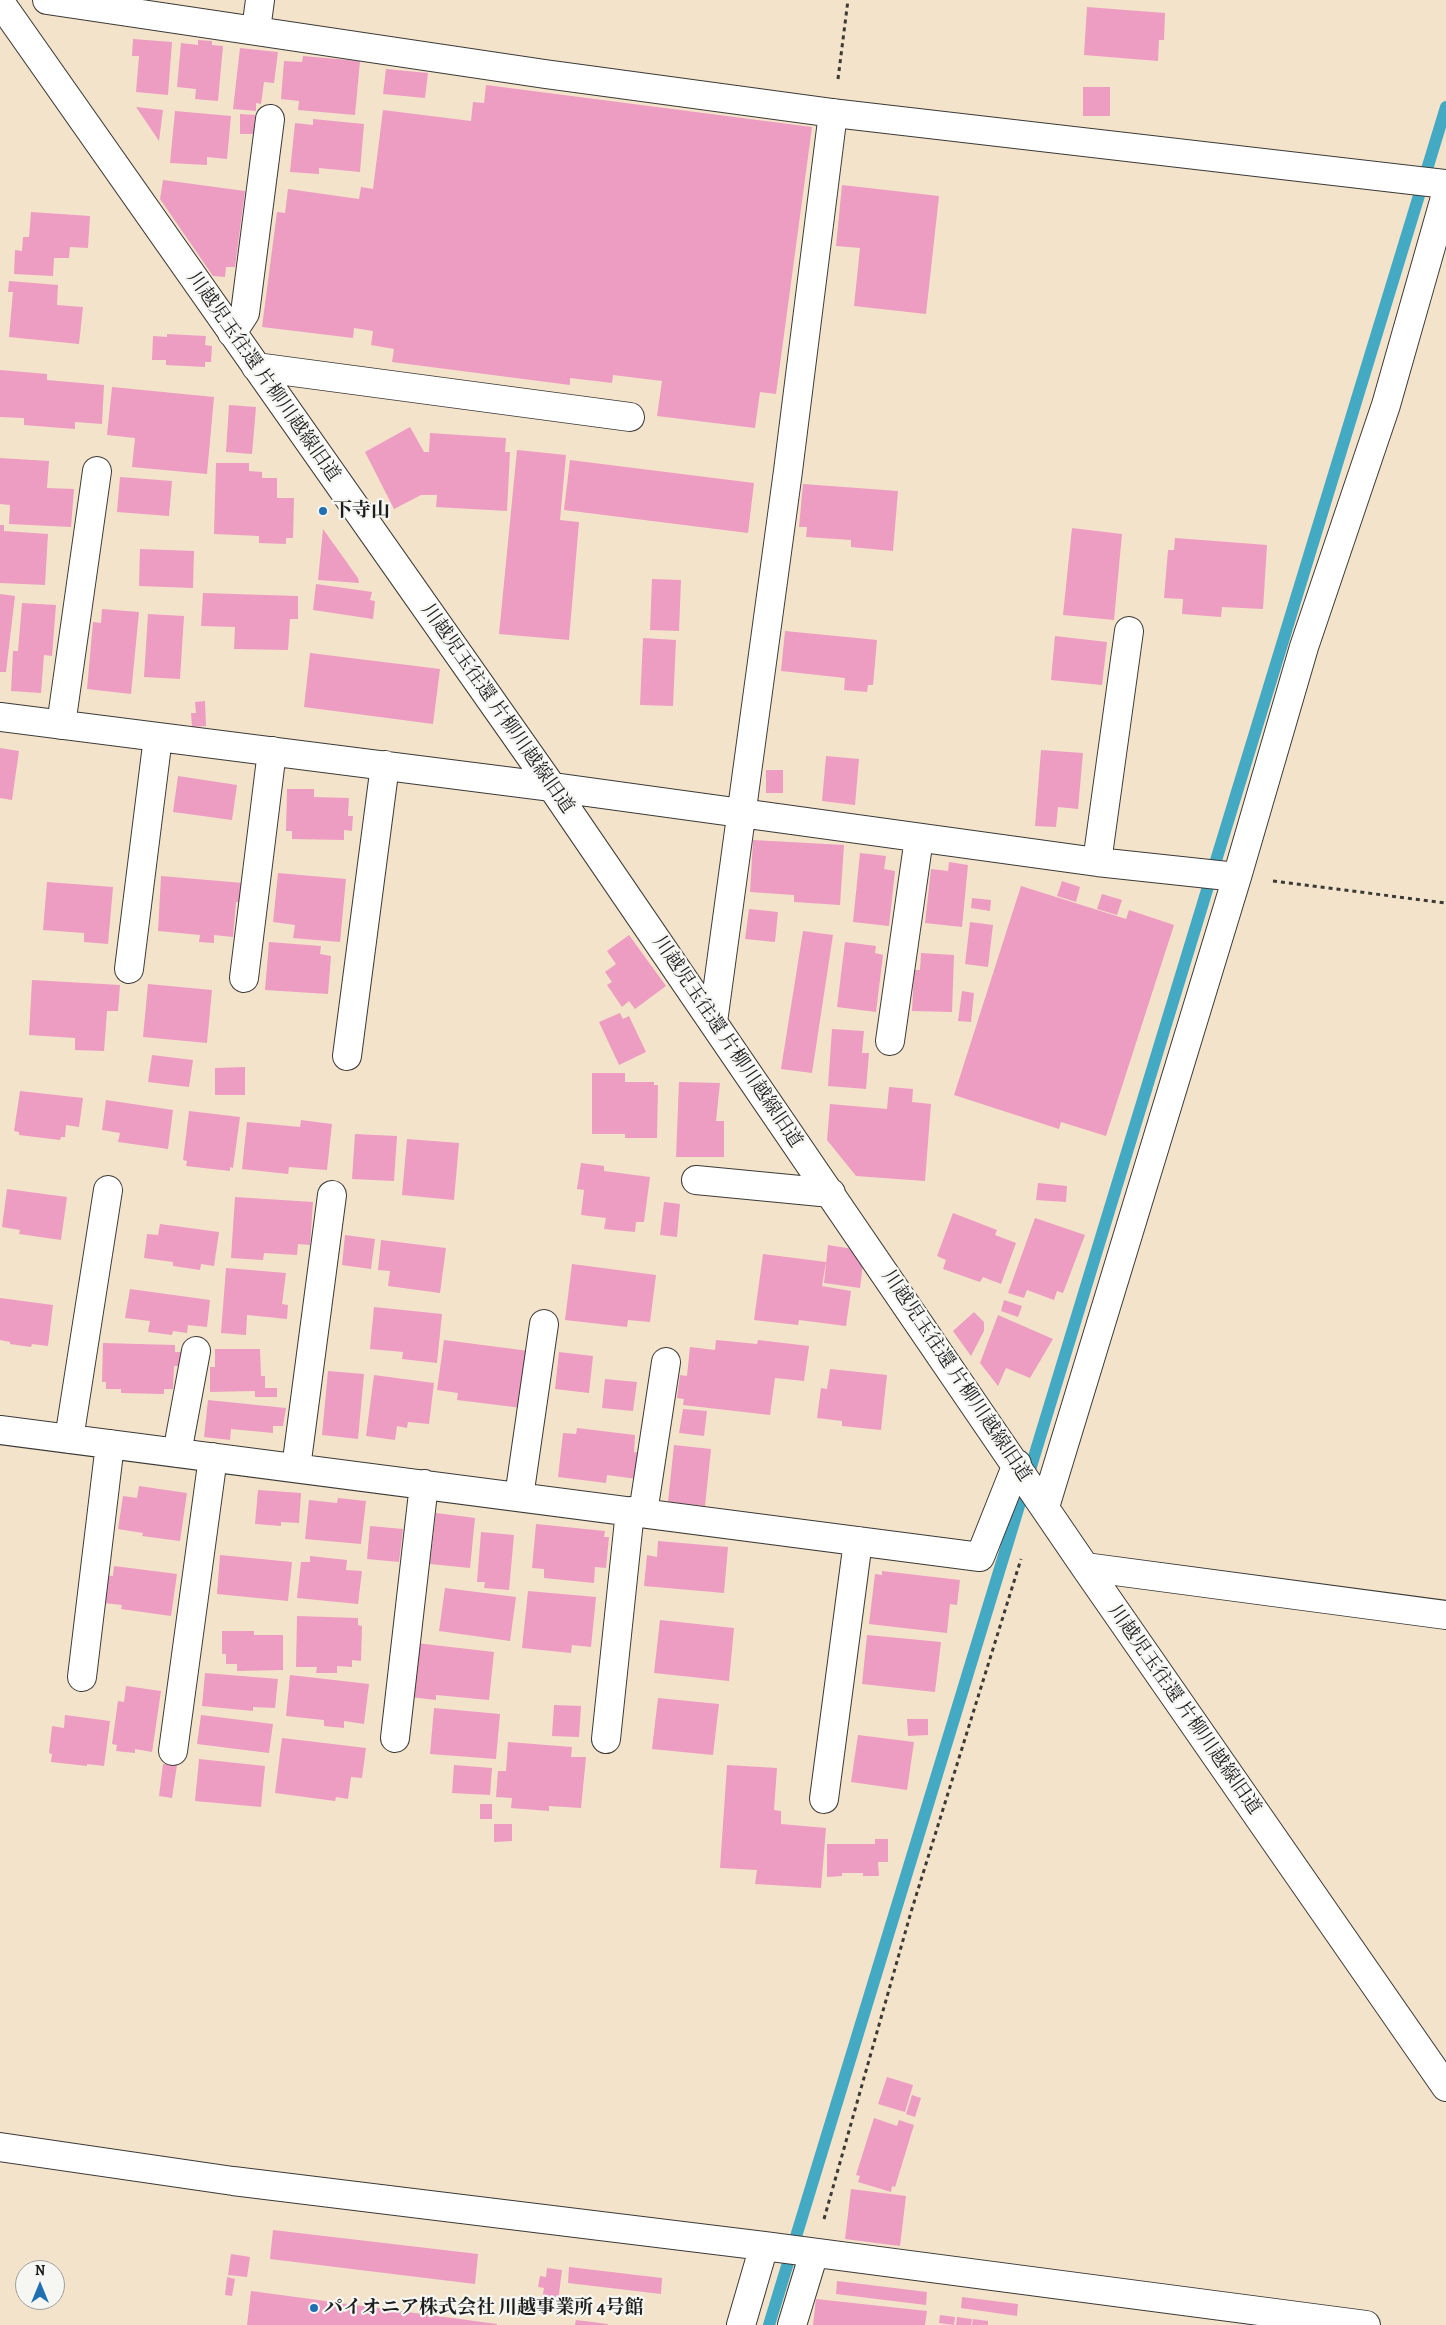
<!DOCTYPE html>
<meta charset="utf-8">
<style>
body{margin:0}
#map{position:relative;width:1446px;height:2325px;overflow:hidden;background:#f3e3cb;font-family:Alegreya,serif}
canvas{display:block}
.north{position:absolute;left:15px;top:2260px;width:50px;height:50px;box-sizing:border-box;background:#f6f6f2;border:1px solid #9f9f9c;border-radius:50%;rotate:0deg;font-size:14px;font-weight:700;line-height:20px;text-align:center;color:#1c1c1c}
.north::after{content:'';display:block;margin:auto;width:18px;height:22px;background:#1f6fb2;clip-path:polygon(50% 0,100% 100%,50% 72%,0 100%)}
</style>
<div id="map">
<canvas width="1446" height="2325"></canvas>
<div class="north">N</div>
</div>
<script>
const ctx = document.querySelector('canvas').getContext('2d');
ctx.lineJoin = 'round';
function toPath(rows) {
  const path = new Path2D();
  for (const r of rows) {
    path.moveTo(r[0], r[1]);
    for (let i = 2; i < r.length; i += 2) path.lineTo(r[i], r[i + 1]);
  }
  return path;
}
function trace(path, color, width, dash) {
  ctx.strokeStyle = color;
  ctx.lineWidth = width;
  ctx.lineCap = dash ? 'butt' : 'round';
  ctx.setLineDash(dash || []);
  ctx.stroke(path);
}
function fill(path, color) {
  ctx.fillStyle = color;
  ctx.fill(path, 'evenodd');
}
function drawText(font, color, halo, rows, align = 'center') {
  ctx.font = font + ' Alegreya,"Noto Serif JP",serif';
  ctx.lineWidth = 4.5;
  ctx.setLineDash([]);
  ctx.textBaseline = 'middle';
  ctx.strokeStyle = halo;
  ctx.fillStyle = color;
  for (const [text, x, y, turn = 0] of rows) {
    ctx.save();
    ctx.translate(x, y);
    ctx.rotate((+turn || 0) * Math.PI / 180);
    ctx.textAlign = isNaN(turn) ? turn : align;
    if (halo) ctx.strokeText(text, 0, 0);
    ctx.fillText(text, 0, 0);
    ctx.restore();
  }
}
trace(toPath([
 [769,2325,1446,107]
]), '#44aac4', 12);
fill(toPath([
 [1087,7,1165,13,1164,40,1159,40,1158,61,1084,55],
 [133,39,172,42,168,95,136,92,139,56,132,56],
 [198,40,212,41,212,45,223,46,218,101,195,99,196,89,177,87,181,43,198,45],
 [240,48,278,52,274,83,264,82,261,104,256,103,256,111,233,109],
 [303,56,360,61,355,115,298,110,299,101,281,99,284,61,302,62],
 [386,69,428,73,425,98,383,94],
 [486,85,812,127,776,394,760,392,755,428,657,416,662,381,613,375,612,383,570,378,570,385,392,362,394,349,371,345,373,331,354,328,353,338,262,327,277,212,285,213,288,189,359,199,361,187,373,189,383,110,471,121,473,102,484,103],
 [1083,87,1110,87,1110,116,1083,116],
 [136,107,163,110,159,141],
 [175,111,231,116,227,159,207,157,207,165,170,163],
 [240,114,255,115,254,134,240,134],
 [313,119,364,124,360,172,319,168,319,174,290,172,295,123,313,125],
 [163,180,245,191,235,267,226,267,225,277,213,276,160,199],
 [842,185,939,196,926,314,854,306,860,248,836,246],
 [31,212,90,216,88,248,70,247,69,258,54,258,53,276,14,274,15,250,22,251,23,237,29,237],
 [9,281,58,285,57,305,83,307,79,344,9,337,13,292,8,292],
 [167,334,206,336,205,345,212,346,211,362,205,362,205,367,166,365,166,360,152,360,153,336,167,337],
 [0,370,47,374,47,380,104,385,102,424,75,422,75,429,24,425,24,418,0,417],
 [112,387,214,397,207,474,132,467,135,438,107,435],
 [229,405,256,407,252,454,226,452],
 [410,427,424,452,429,452,430,433,506,438,505,452,510,452,507,511,436,507,437,495,421,495,394,509,365,452],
 [517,450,566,455,560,520,579,522,569,640,499,634],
 [0,458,49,461,47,488,74,489,71,527,9,524,10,505,0,504],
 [570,460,754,483,748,533,564,510],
 [216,463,249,463,249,471,262,472,262,478,277,478,277,498,294,498,293,538,286,538,286,544,259,543,259,536,214,534],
 [120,477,172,481,169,516,117,512],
 [803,484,898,491,893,551,851,547,851,540,806,537,807,527,799,527],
 [0,525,4,525,4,531,48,534,45,585,0,583],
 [1072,528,1122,534,1114,620,1063,615],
 [323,529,358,578,359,583,318,580],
 [1175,538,1267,545,1263,609,1222,607,1221,617,1182,614,1183,599,1164,598,1168,550,1174,550],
 [140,549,194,551,193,588,139,586],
 [652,579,681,580,679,631,650,630],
 [316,584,372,592,370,600,375,601,373,619,313,610],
 [203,593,298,596,298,619,290,619,288,650,234,649,235,627,201,626],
 [0,594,15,596,6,672,0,672],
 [22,603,56,605,52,656,44,655,41,693,11,691,13,651,18,651],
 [102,609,139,612,131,694,87,689,93,622,101,623],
 [148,614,184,616,180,679,144,677],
 [785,631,877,640,873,685,868,685,867,692,844,690,845,678,781,671],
 [1055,636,1107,642,1102,685,1051,680],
 [643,638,676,640,673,706,640,705],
 [310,653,440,669,433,724,304,707],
 [205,701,206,726,192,727,191,713,196,713,195,702],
 [0,748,19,751,12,800,0,798],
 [1041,750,1083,753,1078,809,1058,807,1056,827,1035,826],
 [826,756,859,759,855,805,822,801],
 [766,770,783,770,783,793,766,793],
 [178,776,237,785,232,820,173,812],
 [287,789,314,789,314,797,349,798,348,816,353,816,352,831,344,830,344,840,292,839,292,831,286,831],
 [753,840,844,845,840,905,794,902,794,895,750,892],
 [860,853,886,856,884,869,895,871,889,926,853,922],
 [949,862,968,865,962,927,925,923,931,869,948,871],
 [278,873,346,879,340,942,293,938,295,925,273,922],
 [161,876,243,883,241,902,236,902,233,937,214,935,214,943,199,942,200,935,158,931],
 [1062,881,1080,887,1076,902,1057,896],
 [47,882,113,887,108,944,84,942,84,933,43,930],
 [1021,886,1126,919,1129,910,1174,925,1106,1136,1061,1122,1059,1129,954,1095],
 [1102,894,1122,900,1117,915,1097,909],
 [972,898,991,900,990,911,971,908],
 [749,909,778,912,775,942,745,939],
 [970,922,993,925,988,967,965,964],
 [803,931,833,935,812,1073,781,1069],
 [629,935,666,986,635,1009,629,1001,622,1007,607,985,612,982,605,972,616,964,607,951],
 [269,942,321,946,320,954,331,956,328,994,265,990],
 [845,942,876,946,875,953,883,955,876,1012,837,1007],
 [921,953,954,955,952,1012,912,1011,914,970,920,970],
 [32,980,120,985,118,1011,107,1011,104,1051,75,1050,75,1038,29,1035],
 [148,984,212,990,207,1043,143,1037],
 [962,991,974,993,971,1022,958,1021],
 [620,1013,623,1019,629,1016,646,1052,619,1065,599,1022],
 [832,1029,864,1031,862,1053,869,1053,866,1089,828,1086],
 [152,1055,193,1060,189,1087,148,1082],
 [245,1067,245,1095,215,1095,215,1068],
 [592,1073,625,1073,625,1082,654,1082,654,1085,658,1085,657,1138,625,1138,625,1134,592,1134],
 [679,1082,720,1083,716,1121,724,1121,724,1157,676,1157],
 [889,1087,913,1089,912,1102,931,1104,925,1181,856,1176,827,1140,830,1104,887,1109],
 [20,1091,83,1098,79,1127,66,1125,65,1137,61,1137,60,1140,19,1135,19,1132,14,1131],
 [106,1100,173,1110,168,1149,118,1142,120,1133,102,1130],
 [189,1111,240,1117,233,1168,230,1167,230,1171,186,1166,187,1161,183,1160],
 [301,1120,332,1124,327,1170,289,1167,288,1174,242,1169,247,1122,300,1127],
 [355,1134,397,1136,394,1181,352,1179],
 [407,1139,459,1143,454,1200,402,1195],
 [581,1163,604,1166,604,1171,650,1177,644,1222,636,1222,635,1232,604,1229,606,1218,581,1215,584,1190,577,1189],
 [1038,1183,1067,1186,1066,1202,1036,1200],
 [7,1189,67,1197,61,1240,19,1234,20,1230,2,1227],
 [235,1197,313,1202,310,1245,298,1244,297,1255,264,1253,263,1260,231,1258],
 [664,1202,680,1204,677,1237,660,1235],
 [953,1213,997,1230,995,1235,1016,1243,1001,1284,983,1277,980,1282,943,1269,946,1260,937,1256],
 [1035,1218,1085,1235,1063,1293,1057,1291,1054,1300,1027,1290,1024,1298,1008,1293],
 [160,1224,219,1232,214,1266,201,1264,200,1270,173,1266,173,1262,144,1258,147,1234,158,1235],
 [345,1235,375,1239,371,1269,342,1265],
 [381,1240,446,1248,440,1293,388,1286,390,1271,378,1270],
 [828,1245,853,1249,863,1264,860,1288,824,1283],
 [763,1254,826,1262,822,1286,851,1291,846,1326,799,1320,798,1325,754,1320],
 [572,1264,656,1275,650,1322,628,1320,627,1327,565,1320],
 [226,1268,286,1273,282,1304,288,1305,287,1319,247,1315,246,1335,221,1333],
 [130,1289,210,1300,207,1327,188,1325,187,1333,173,1331,172,1335,148,1332,150,1321,125,1318],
 [0,1298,53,1305,48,1346,32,1344,31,1347,10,1344,10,1342,0,1340],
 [1004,1300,1022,1306,1018,1317,1001,1311],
 [374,1307,442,1314,437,1363,402,1359,403,1352,370,1349],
 [974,1312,984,1322,984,1331,971,1356,953,1331],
 [998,1315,1053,1339,1030,1378,1006,1368,998,1386,980,1363],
 [444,1340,529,1351,522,1408,457,1400,458,1393,437,1390],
 [716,1340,757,1344,758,1340,809,1346,804,1381,775,1378,770,1415,683,1405,684,1399,677,1398,680,1375,687,1376,690,1347,715,1350],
 [103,1343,175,1345,175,1352,181,1352,181,1366,174,1366,173,1389,164,1389,164,1394,121,1393,121,1389,106,1389,106,1382,102,1382],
 [215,1349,260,1349,261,1376,265,1376,265,1388,277,1388,277,1397,255,1397,255,1391,210,1392,210,1367,215,1367],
 [559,1352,593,1356,589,1393,555,1389],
 [830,1369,887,1375,881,1430,842,1426,842,1421,817,1418,821,1388,827,1389],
 [328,1371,364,1374,358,1439,322,1435],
 [374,1375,434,1383,429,1424,408,1422,407,1428,397,1426,395,1440,366,1436],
 [605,1379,637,1382,633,1411,602,1408],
 [208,1400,286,1408,283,1426,273,1426,273,1433,231,1429,230,1440,204,1437],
 [683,1409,707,1411,704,1436,679,1433],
 [577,1428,635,1435,634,1452,640,1453,637,1479,607,1475,606,1483,558,1477,563,1433,576,1434],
 [674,1445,711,1449,705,1506,668,1502],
 [139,1486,187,1493,180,1541,142,1536,143,1533,118,1529,123,1496,137,1498],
 [258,1490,301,1493,299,1523,281,1522,281,1526,255,1524],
 [338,1498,366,1501,361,1544,305,1539,309,1500,337,1503],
 [436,1513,475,1518,470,1568,430,1564],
 [536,1524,605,1531,604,1537,609,1537,606,1568,595,1567,594,1583,544,1578,544,1569,532,1568],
 [370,1526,403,1529,399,1562,367,1559],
 [481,1532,514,1535,509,1590,484,1588,485,1582,477,1582],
 [658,1541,728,1547,724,1593,644,1586,647,1555,657,1557],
 [220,1555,292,1562,288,1601,217,1594],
 [310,1556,347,1560,346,1570,362,1571,358,1604,297,1598,301,1562,310,1562],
 [114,1566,177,1574,171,1616,121,1609,122,1605,103,1603,101,1575,113,1576],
 [882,1571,960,1580,957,1605,950,1604,947,1633,869,1624,875,1574,882,1575],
 [445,1588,516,1597,510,1641,439,1631],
 [528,1591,596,1597,591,1647,572,1645,571,1653,522,1648],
 [297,1616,358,1618,358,1625,362,1626,361,1661,352,1660,352,1667,337,1666,337,1673,316,1673,317,1667,296,1667],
 [660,1620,734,1628,729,1681,654,1673],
 [222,1631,254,1631,254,1635,283,1635,283,1670,237,1671,237,1664,226,1664,226,1654,222,1654],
 [867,1635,941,1642,935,1692,862,1684],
 [416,1643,494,1652,489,1700,436,1695,436,1700,410,1697],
 [205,1673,278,1679,275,1708,253,1707,253,1711,202,1706],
 [290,1675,369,1684,364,1724,344,1721,344,1728,324,1726,324,1720,286,1716],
 [126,1686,161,1691,152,1752,135,1749,135,1753,116,1751,117,1745,112,1744,118,1701,124,1702],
 [658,1698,719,1704,713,1755,652,1749],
 [554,1705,581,1706,579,1737,552,1736],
 [434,1708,500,1714,496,1759,430,1754],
 [65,1715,110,1721,104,1766,87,1764,87,1766,51,1762,52,1754,49,1753,52,1726,64,1728],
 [201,1715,273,1724,269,1753,197,1744],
 [907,1719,928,1719,928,1735,908,1736],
 [858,1735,914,1742,907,1790,851,1782],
 [282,1738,366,1748,362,1778,351,1777,348,1799,336,1797,335,1801,275,1793],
 [508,1742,572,1747,571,1757,586,1757,581,1808,549,1806,549,1811,511,1808,512,1798,496,1797,498,1771,506,1771],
 [199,1759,265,1766,261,1807,195,1801],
 [163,1764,177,1765,172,1798,159,1796],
 [454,1765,492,1768,490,1795,452,1793],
 [727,1765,777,1768,774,1810,781,1811,781,1824,826,1828,821,1888,755,1884,757,1870,720,1868],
 [480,1804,492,1804,492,1819,480,1819],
 [494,1824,512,1824,512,1841,494,1842],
 [875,1839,888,1839,888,1862,878,1862,879,1876,863,1876,863,1873,842,1873,842,1876,827,1877,827,1844,875,1844],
 [887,2077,913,2085,905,2112,878,2104],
 [912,2095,921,2098,915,2117,906,2114],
 [874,2118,897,2126,899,2120,914,2125,895,2187,892,2186,891,2192,858,2182,860,2176,856,2175],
 [851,2189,906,2196,900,2246,845,2239],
 [273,2230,478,2254,475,2284,270,2259],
 [231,2254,250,2257,247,2277,228,2275],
 [569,2267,662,2278,661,2294,568,2283],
 [547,2268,562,2270,558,2302,542,2300,544,2288,538,2287,540,2276,546,2277],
 [227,2277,235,2279,232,2296,225,2295],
 [837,2281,927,2292,926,2305,836,2294],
 [251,2291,497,2324,497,2325,247,2325],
 [962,2297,1018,2304,1017,2316,961,2308],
 [816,2299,927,2311,925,2325,813,2325],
 [940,2315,955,2317,954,2325,939,2323],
 [957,2317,972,2319,971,2325,956,2325],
 [973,2319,988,2321,988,2325,972,2325],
 [576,2320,608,2324,608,2325,575,2325]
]), '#ed9dc1');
const minor = toPath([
 [47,0,545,74,833,113,1446,184],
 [0,2,552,787,1085,1567,1446,2087],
 [256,30,260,0],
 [232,333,245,313,270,119],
 [256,367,630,417],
 [0,717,552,787,1097,862,1237,877],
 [61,725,97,471],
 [1097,862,1129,631],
 [129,969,158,737],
 [244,978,272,751],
 [713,1022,788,471,833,113],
 [890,1041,919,838],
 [347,1056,385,765],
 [696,1180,831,1193],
 [0,1430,980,1557,1017,1464],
 [69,1439,108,1190],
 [177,1453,196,1351],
 [296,1468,332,1195],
 [519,1497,544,1324],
 [1045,1507,1237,877,1304,647,1386,405,1446,194],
 [643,1513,666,1362],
 [1085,1567,1446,1615],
 [82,1677,110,1444],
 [395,1738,424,1484],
 [606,1739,630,1511],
 [173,1751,213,1457],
 [824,1799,858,1541],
 [0,2147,233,2181,764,2246,1366,2325],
 [741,2325,764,2246],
 [792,2325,814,2253]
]);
trace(minor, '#3c3a36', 30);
trace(toPath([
 [838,79,848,0],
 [1273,881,1446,903],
 [824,2219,911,1912,1021,1559]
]), '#3c3a36', 3, [4, 4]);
trace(minor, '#fff', 28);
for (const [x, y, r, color] of [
 [323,511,5,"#1f6fb2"],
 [314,2308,5,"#1f6fb2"]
]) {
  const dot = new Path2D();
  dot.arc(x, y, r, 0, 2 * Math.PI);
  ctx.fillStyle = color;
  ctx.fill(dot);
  trace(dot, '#f6f6f2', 2);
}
drawText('19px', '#1c1c1c', '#f6f6f2', [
 ["川越児玉往還 片柳川越線旧道",263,377,55],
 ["川越児玉往還 片柳川越線旧道",497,709,55],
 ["川越児玉往還 片柳川越線旧道",727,1042,56],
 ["川越児玉往還 片柳川越線旧道",956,1376,56],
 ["川越児玉往還 片柳川越線旧道",1184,1710,55]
]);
drawText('bold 19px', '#1c1c1c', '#f6f6f2', [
 ["下寺山",333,511],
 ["パイオニア株式会社 川越事業所 4号館",324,2308]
], 'left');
</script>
